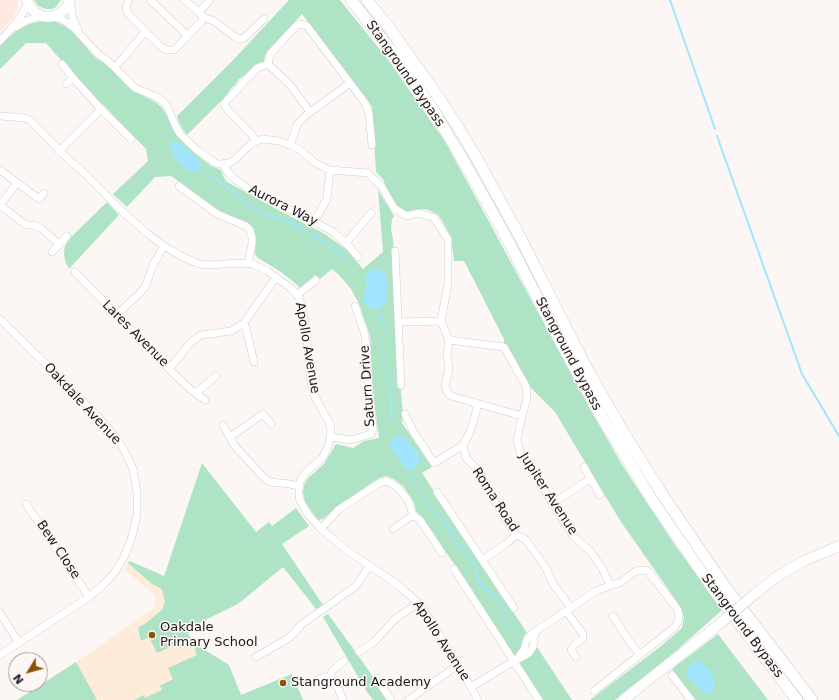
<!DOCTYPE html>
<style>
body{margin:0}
#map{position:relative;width:839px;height:700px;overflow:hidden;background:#fcf7f5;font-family:"DejaVu Sans",sans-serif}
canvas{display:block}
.north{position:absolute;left:8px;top:652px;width:40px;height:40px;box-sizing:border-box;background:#fcf7f5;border:1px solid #a29e9d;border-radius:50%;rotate:233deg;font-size:11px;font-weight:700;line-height:16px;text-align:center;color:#1b1919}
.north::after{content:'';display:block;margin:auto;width:14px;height:18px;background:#8b5306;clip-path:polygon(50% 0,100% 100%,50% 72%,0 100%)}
</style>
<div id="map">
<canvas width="839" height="700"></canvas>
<div class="north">N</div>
</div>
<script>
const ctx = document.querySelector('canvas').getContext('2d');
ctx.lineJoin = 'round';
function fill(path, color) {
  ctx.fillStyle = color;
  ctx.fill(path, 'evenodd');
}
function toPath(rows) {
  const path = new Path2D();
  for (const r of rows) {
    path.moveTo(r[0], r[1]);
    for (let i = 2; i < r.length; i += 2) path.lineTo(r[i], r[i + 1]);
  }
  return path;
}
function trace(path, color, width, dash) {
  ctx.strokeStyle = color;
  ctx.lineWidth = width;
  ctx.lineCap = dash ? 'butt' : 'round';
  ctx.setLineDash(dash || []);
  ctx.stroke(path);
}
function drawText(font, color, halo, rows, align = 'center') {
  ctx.font = font + ' "DejaVu Sans",sans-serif';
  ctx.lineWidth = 3;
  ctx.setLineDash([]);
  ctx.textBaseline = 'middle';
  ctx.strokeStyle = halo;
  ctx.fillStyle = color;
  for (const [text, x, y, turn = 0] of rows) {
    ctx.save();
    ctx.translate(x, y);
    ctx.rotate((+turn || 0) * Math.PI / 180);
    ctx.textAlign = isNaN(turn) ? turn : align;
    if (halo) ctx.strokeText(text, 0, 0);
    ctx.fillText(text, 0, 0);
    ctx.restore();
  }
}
fill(toPath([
 [0,0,18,0,18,7,13,18,0,33]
]), '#fee9e3');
fill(toPath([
 [130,561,164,576,192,642,229,665,241,695,292,674,303,700,17,700,76,662,149,612,155,606,156,600,155,595,124,569]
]), '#fcecd9');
fill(toPath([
 [34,0,61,0,56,7,52,9,47,9,43,8,38,6],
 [289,0,340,0,389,61,444,140,487,218,591,411,622,465,674,544,722,610,676,651,615,700,590,700,661,646,682,628,684,617,680,606,621,522,555,412,533,390,528,384,512,354,504,343,504,339,464,261,454,261,451,238,443,222,438,215,429,210,423,209,412,212,405,211,400,209,395,204,387,190,383,179,376,172,372,107,367,99,302,14,269,50,265,55,264,61,262,64,257,64,252,68,245,75,239,79,235,85,231,88,227,95,187,135,180,125,177,116,236,57],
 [45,21,56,22,65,26,74,33,90,52,97,59,105,63,119,76,128,87,134,91,157,103,163,109,179,137,185,145,211,166,221,170,224,178,227,182,280,211,325,234,347,250,363,269,383,252,378,190,394,216,392,219,391,230,393,239,397,349,403,414,402,423,432,467,422,473,527,633,524,635,521,648,514,656,455,565,420,515,416,511,414,502,403,486,394,479,386,476,379,478,354,496,343,502,323,519,318,520,315,516,305,502,303,492,304,485,308,478,324,464,336,444,353,448,364,441,379,438,373,394,370,336,359,304,351,289,340,276,332,269,320,279,315,275,300,288,295,283,278,270,258,258,255,254,256,237,253,230,217,209,171,176,155,177,127,207,113,194,148,161,146,149,75,76,46,43,26,43,0,69,0,46,18,29,27,25,37,22],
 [107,202,119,215,69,269,65,261,64,253,65,246,70,238],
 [202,463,256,532,269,522,272,526,296,508,309,526,282,544,323,605,316,609,283,567,238,604,187,629,192,642,229,665,241,695,292,674,303,700,134,700,144,695,145,698,162,690,160,686,173,679,168,668,197,655,192,642,180,648,177,644,157,653,149,637,141,641,138,628,139,627,145,624,146,623,158,613,162,610,165,602,163,594,162,589,152,584,128,563,130,561,164,576],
 [328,614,355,651,389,700,373,700,367,692,323,617],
 [718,634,768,700,696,700,672,669],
 [537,647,572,700,542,700,518,663,528,657],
 [76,662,97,700,17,700,45,682]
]), '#aee3c6');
fill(toPath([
 [172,141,175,141,179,143,197,158,200,162,199,167,206,172,205,173,199,169,197,171,194,172,189,172,185,169,173,155,171,150,170,144],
 [209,174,230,188,252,207,259,211,267,214,283,218,294,223,306,230,305,232,283,220,267,216,258,213,250,208,228,189,208,175],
 [309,232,339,251,350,261,348,262,344,258,330,247,308,234],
 [374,269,378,269,383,272,387,277,388,293,386,302,380,307,385,324,383,325,379,308,373,309,369,308,365,304,364,300,364,295,367,287,365,277,370,270],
 [385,328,382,350,382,356,391,387,393,409,392,421,390,420,391,408,390,387,381,356,381,349,384,329],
 [399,435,406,439,411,446,417,451,419,459,419,463,415,467,411,469,406,469,404,467,400,458,392,451,390,447,391,443,393,439,396,436],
 [408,472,409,472,411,475,425,502,430,507,440,516,445,521,449,526,458,544,470,556,473,563,477,567,475,568,471,563,468,557,457,545,447,527,444,522,439,517,429,508,424,502],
 [475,570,477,570,477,573,480,581,484,586,498,598,501,605,506,619,517,631,510,626,505,620,500,605,496,599,483,588,478,582,475,573],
 [694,661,702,663,710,670,714,679,715,683,714,690,711,693,705,693,690,680,686,673,689,666]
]), '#a1e5ff');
trace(toPath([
 [670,0,715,129],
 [717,136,802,374,839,436]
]), '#a1e5ff', 2);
const street = toPath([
 [129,0,127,4,126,10,130,16,160,46,167,50,174,50,201,22,203,17,199,12,210,0],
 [150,0,188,36],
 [184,0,199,12],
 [70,1,73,20,78,29],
 [55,16,68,23,73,27,96,52,110,63,135,88,157,97,163,101,167,106,175,125,180,134,198,151,210,159,217,164,223,164,229,163,234,160,250,145,256,141,263,139,279,141,292,146,300,150,314,162,325,168,330,170,368,173,382,187,394,208,406,216,419,213,434,218,448,239,448,284,441,321,449,340,447,355,449,369,445,386,447,392,451,396,522,416,527,399,526,386,504,347,449,340],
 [203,17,214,21,235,37,239,39,244,38,264,19],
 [16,27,28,20,42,16],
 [0,41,9,31,20,18,28,2],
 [62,64,73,78,101,109,131,139],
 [268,64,290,85,310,112],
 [115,67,124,57,145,32],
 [66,84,73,78],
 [0,116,25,118,30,120,70,161,80,169,123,212,148,234,164,246,183,257,199,264,209,265,239,263,253,264,267,271,292,289,299,298,303,310,307,340,311,383,315,397,330,424,331,432,329,444,324,455,321,459,306,472,300,481,299,491,299,497,301,502,307,513,321,529,349,552,394,582,405,591,418,603,424,610,471,687,478,700],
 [256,141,251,134,227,109,224,104,230,97,257,68,268,64,270,54,297,25,302,24,307,26,365,103,369,114,372,145],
 [290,145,297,125,305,116,350,83],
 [59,151,101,109],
 [223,164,228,173,235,179,247,188,332,231,346,243,358,257],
 [0,170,39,199,44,193],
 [17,183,0,205,23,223,26,225,34,225,42,229,59,244],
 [179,186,217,214,246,226,250,230,252,237,252,244,248,263],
 [314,222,327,199,330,170],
 [346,243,371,213],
 [395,251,401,385],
 [52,252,67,236],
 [75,272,169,369,190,389,205,400],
 [297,295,316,280],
 [116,315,138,295,145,287,154,263,164,246],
 [0,319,63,381,98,417,113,434,124,450,133,469,137,493,137,515,131,540,124,557,115,572,103,585,89,597,0,655],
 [399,322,441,321],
 [244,323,247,333,254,362],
 [169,369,191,342,201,335,231,331,244,323,276,277],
 [196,393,216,376],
 [478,404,471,430,463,445,466,458,480,472,486,487,504,516,516,535,525,539,546,568,552,582,571,608],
 [405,414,413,431,434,463,463,445],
 [522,416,517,440,521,456,536,475,543,488,574,537,590,551,602,568,610,585],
 [223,425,234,445,265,479,270,482,290,484,299,486],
 [230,437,263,414,271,424],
 [331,437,351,440,368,435,371,434,373,430,373,424,370,410,366,346,364,331,355,306],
 [584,467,600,495],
 [437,492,514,608],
 [553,503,590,479],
 [26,504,89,597],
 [321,529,338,510,379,483,387,481,397,487,408,500,413,515,420,520,442,553],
 [393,529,413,515],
 [482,560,506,544,516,535],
 [454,569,539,700],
 [566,611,583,634,583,638,573,646,571,650,576,657],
 [0,613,19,643],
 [613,616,629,641,640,655],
 [359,652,374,642,395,619,418,603],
 [256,657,289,638,302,624,356,586,370,565],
 [518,658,524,649,527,639,530,635,596,591,621,582,636,571,643,570,648,571,678,610,679,619,675,627,594,691],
 [672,675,691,700],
 [330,677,338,688,343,700],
 [330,677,332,671,344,661],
 [376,678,391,700],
 [319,679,324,677,330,677],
 [471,687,514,661,524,656,529,653,533,647,535,633],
 [408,700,458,665]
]);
const secondary = toPath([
 [27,0,29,6,35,12,42,16,48,17,55,16,60,14,64,10,68,5,70,0],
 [756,593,774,579,789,569,806,560,839,546],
 [623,700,717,626]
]);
const primary = toPath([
 [351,0,403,65,432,108,467,167,504,233,561,343,602,418,652,500,713,589,797,700],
 [367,0,390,29,433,89,456,124,476,157,520,237,586,367,622,430,662,494,724,585,812,700]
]);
trace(street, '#d1cdcb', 8);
trace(secondary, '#d1cdcb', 11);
trace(primary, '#d1cdcb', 12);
trace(street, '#fff', 7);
trace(secondary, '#fff', 10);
trace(primary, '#fff', 11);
const secondaryBridge = toPath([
 [717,626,756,593]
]);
trace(secondaryBridge, '#d1cdcb', 11, []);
trace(secondaryBridge, '#fff', 10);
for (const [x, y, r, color] of [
 [152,635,4,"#8b5306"],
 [283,683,4,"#8b5306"]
]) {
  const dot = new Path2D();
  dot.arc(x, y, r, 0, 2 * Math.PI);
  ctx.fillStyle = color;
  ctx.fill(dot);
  trace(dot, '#fcf7f5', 1.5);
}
drawText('13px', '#1b1919', '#fcf7f5', [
 ["Stanground Bypass",405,74,55],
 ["Aurora Way",283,206,27],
 ["Lares Avenue",135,334,45],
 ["Apollo Avenue",307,348,80],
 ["Stanground Bypass",568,354,62],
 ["Saturn Drive",368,386,-94],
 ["Oakdale Avenue",82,404,47],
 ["Jupiter Avenue",548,494,57],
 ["Roma Road",495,500,57],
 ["Bew Close",58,550,56],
 ["Stanground Bypass",742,626,53],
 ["Apollo Avenue",441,641,57]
]);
drawText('13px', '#1b1919', '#fcf7f5', [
 ["Oakdale",160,628],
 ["Primary School",160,643],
 ["Stanground Academy",291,683]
], 'left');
</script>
